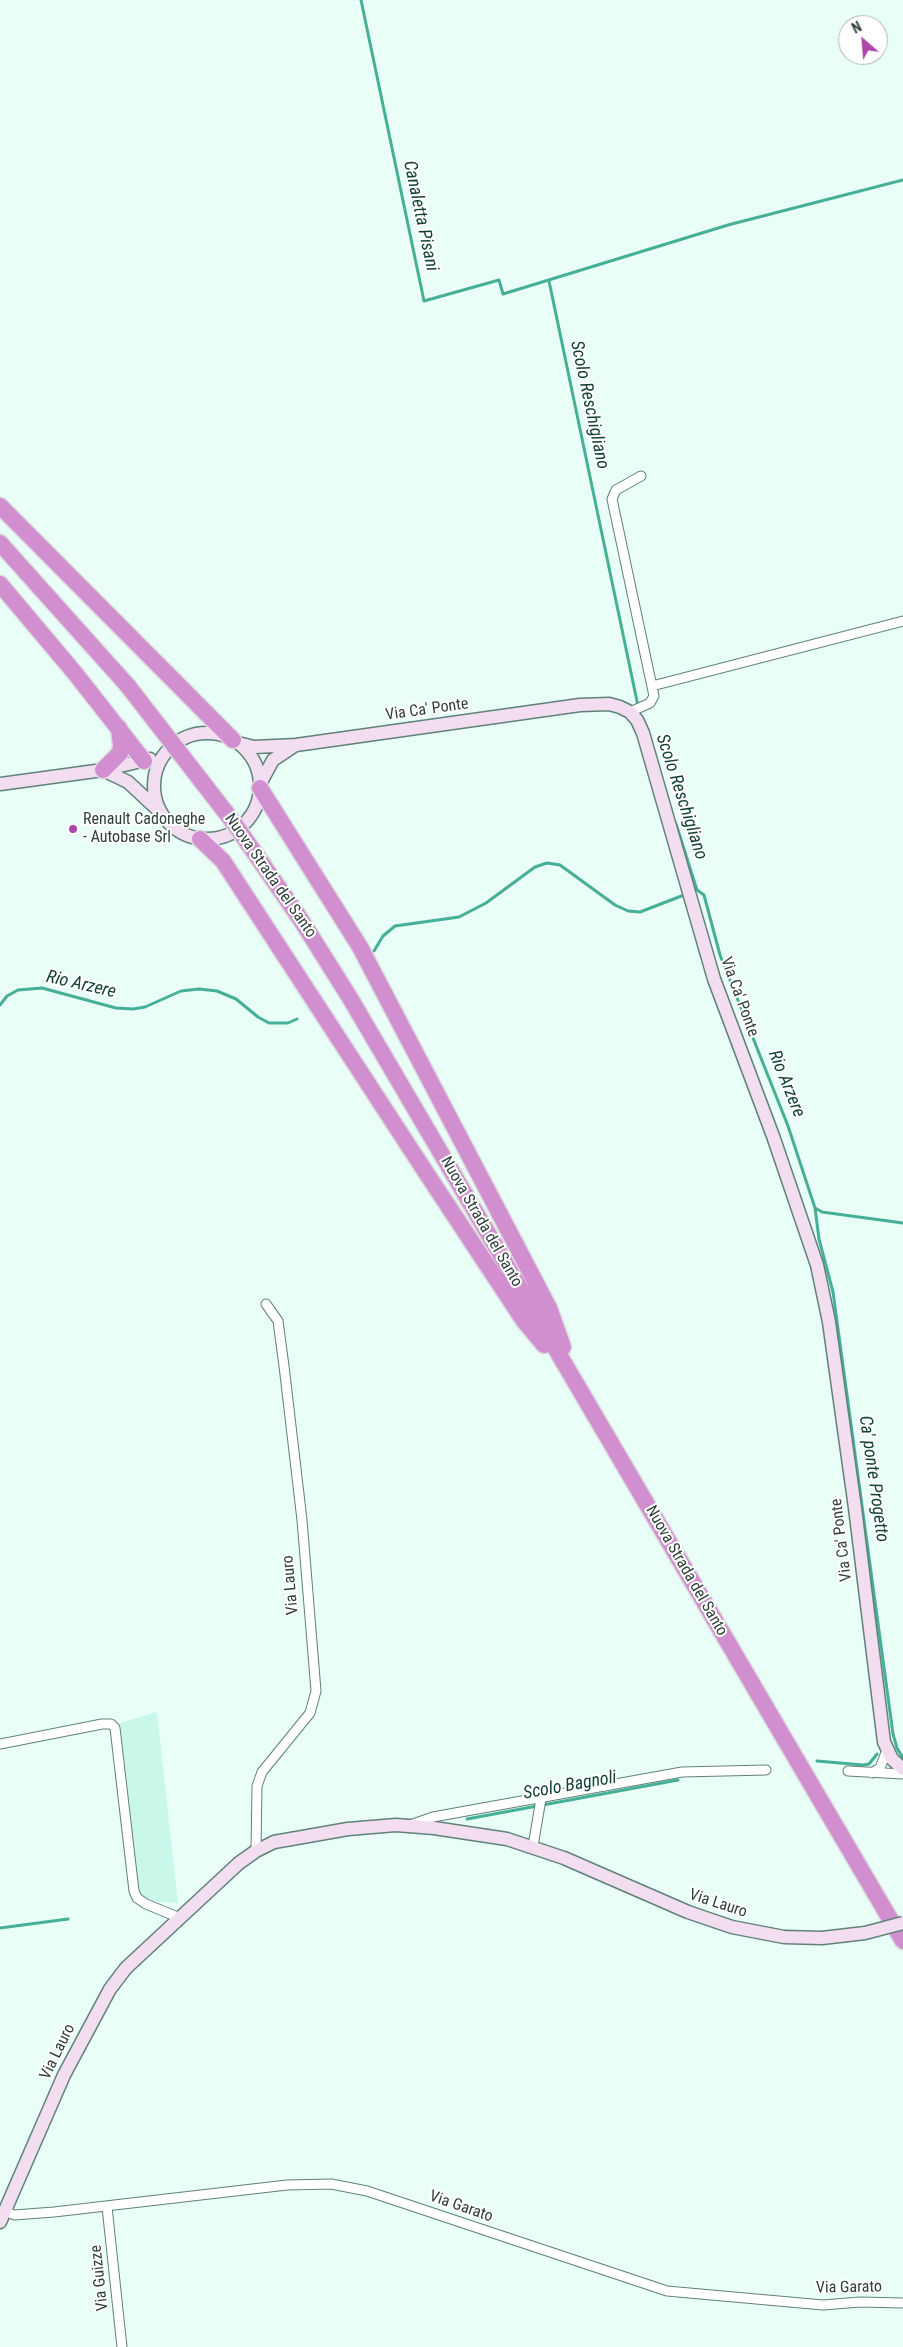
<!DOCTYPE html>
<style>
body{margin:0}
#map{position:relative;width:903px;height:2347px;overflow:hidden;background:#e8fef7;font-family:"Roboto Condensed",sans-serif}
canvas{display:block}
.north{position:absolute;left:838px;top:15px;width:50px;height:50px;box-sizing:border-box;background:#fff;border:1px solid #acb2b0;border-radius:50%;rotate:333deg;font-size:14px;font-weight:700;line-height:20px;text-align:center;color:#2f3e3a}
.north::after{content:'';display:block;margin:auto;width:18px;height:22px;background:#ac46ab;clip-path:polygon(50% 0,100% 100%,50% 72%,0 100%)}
</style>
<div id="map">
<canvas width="903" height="2347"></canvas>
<div class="north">N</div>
</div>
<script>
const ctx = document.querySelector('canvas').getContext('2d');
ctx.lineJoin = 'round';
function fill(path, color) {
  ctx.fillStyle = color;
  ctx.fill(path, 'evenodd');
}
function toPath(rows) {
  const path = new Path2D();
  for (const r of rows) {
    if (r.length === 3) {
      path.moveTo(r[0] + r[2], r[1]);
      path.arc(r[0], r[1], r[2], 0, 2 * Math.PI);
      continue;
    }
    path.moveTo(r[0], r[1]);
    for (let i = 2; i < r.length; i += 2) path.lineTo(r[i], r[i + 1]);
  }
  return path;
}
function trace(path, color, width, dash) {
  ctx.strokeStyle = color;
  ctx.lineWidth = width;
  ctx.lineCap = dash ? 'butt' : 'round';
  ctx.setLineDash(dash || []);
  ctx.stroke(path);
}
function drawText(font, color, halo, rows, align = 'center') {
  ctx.font = font + ' "Roboto Condensed",sans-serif';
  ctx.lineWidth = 4;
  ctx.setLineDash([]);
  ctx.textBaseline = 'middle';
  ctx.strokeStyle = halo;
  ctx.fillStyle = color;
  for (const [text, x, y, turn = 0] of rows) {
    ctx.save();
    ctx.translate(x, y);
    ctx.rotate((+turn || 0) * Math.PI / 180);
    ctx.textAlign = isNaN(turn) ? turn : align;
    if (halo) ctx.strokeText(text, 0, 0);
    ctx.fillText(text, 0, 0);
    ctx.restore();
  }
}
fill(toPath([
 [157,1712,178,1903,146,1901,139,1892,120,1723]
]), '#c9f7e9');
trace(toPath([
 [361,0,424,301,499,280,503,294,728,225,903,180],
 [549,281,638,706],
 [676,824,697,890,704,895,720,955,788,1126,815,1208,822,1212,903,1223],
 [374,951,383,936,395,926,459,917,486,903,535,867,547,863,560,865,615,905,628,911,640,912,684,895],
 [0,1005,7,996,18,990,42,988,116,1008,133,1009,145,1007,181,991,199,989,217,991,236,999,258,1017,269,1023,288,1023,297,1019],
 [815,1208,819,1239,833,1292,893,1734,897,1748,903,1758],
 [817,1761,863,1765,869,1764,877,1754],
 [467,1819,678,1780],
 [0,1928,68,1919]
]), '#46b097', 3);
const street = toPath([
 [652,686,903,621],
 [630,712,650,703,654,696,612,499,616,490,641,476],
 [0,1744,102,1724,111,1724,115,1728,134,1891,137,1898,146,1904,180,1918],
 [848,1771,903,1774],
 [872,1773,880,1768,887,1750],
 [410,1825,433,1817,682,1772,766,1770],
 [533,1846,541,1799],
 [256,1851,257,1786,262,1772,310,1713,316,1691,302,1520,284,1366,278,1321,266,1304],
 [107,2207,122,2347],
 [5,2211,14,2215,54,2212,287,2185,331,2184,367,2191,667,2291,823,2305,860,2302,903,2303]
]);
const secondary = toPath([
 [207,786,53],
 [238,743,254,747,296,745,580,705,609,704,620,707,630,712,637,720,643,733,714,979,773,1136,817,1265,829,1322,855,1508,884,1742,892,1759,903,1769],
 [103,770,128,782,157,809],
 [0,784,103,770,150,759],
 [260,784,273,760,294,746],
 [0,2222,64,2075,110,1989,126,1968,239,1863,256,1851,274,1842,348,1829,396,1825,434,1828,507,1839,564,1858,688,1912,732,1927,784,1937,822,1938]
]);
const highway = toPath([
 [0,506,233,740],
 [0,543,128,686],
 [0,584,74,672,144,761],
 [103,770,120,753,121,745,119,728],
 [260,788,360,947,549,1308,563,1347],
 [200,839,223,861,423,1168,524,1321,544,1345],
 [301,920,350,998,903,1941]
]);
trace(street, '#608278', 11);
trace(secondary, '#608278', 15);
trace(highway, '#dadcdc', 19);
trace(street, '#fff', 9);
trace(secondary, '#f2ddf1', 12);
trace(highway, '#d28fd0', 16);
const secondaryBridge = toPath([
 [822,1938,865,1933,903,1923]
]);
const highwayBridge = toPath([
 [128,686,234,823,301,920]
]);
trace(secondaryBridge, '#608278', 15, []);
trace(highwayBridge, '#dadcdc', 19, []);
trace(secondaryBridge, '#f2ddf1', 12);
trace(highwayBridge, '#d28fd0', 16);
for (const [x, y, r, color] of [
 [73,829,5,"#ac46ab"]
]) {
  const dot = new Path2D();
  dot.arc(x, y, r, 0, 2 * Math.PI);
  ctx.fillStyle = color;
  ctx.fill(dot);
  trace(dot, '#fff', 2);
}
drawText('16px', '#2f3e3a', '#fff', [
 ["Via Ca' Ponte",427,710,-8],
 ["Nuova Strada del Santo",270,876,55],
 ["Via Ca' Ponte",739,997,70],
 ["Nuova Strada del Santo",481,1222,60],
 ["Via Ca' Ponte",842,1540,-97],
 ["Nuova Strada del Santo",686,1571,60],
 ["Via Lauro",291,1585,-95],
 ["Via Lauro",718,1904,18],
 ["Via Lauro",58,2052,-64],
 ["Via Garato",461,2207,19],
 ["Via Guizze",100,2278,-96],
 ["Via Garato",849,2288,-1]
]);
drawText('16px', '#2f3e3a', '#fff', [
 ["Renault Cadoneghe",83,820],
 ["- Autobase Srl",83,838]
], 'left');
drawText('italic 18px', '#134237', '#fff', [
 ["Canaletta Pisani",420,216,78],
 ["Scolo Reschigliano",589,405,78],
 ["Scolo Reschigliano",681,797,72],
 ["Rio Arzere",81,985,13],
 ["Rio Arzere",786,1084,68],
 ["Ca' ponte Progetto",873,1479,82],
 ["Scolo Bagnoli",570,1786,-10]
]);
</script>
